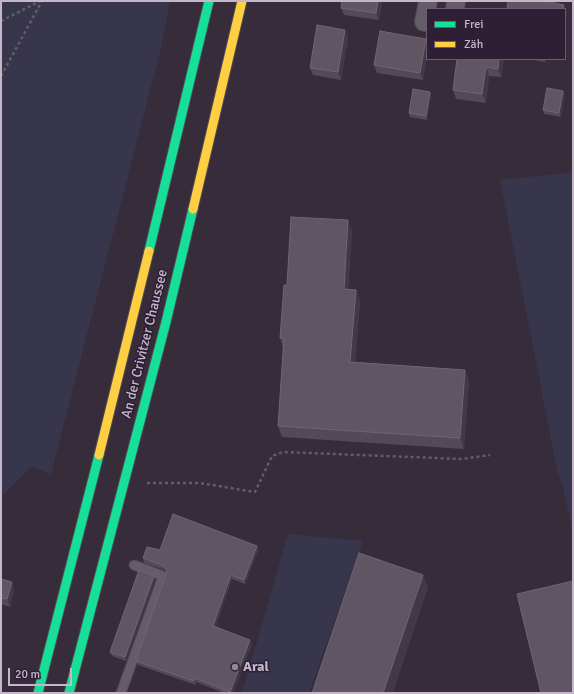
<!DOCTYPE html>
<meta charset="utf-8">
<style>
body{margin:0}
#map{position:relative;width:574px;height:694px;overflow:hidden;background:#362c3a;font-family:Signika,sans-serif}
canvas{display:block}
.frame{position:absolute;inset:0;border:2px solid #c5b6ca;pointer-events:none}
.legend{position:absolute;left:426px;top:8px;width:140px;height:52px;box-sizing:border-box;background:#2e1f35;border:1px solid #6a5b71;margin:0;padding:5px 7px;list-style:none;font-size:12px;color:#c5b6ca}
.legend li{display:flex;align-items:center;gap:8px;height:20px}
.legend b{width:20px;border:1px solid #6a5b71}
.scale{position:absolute;left:8px;top:668px;width:64px;height:18px;box-sizing:border-box;border:2px solid #c5b6ca;border-top:0;padding-left:5px;font-size:12px;line-height:14px;white-space:nowrap;color:#c5b6ca;-webkit-text-stroke:3px #2e1f35;paint-order:stroke}
</style>
<div id="map">
<canvas width="574" height="694"></canvas>
<div class="frame"></div>
<ul class="legend">
<li><b style="height:5px;background:#16e098"></b>Frei</li>
<li><b style="height:5px;background:#ffcf43"></b>Zäh</li>
</ul>
<div class="scale">20 m</div>
</div>
<script>
const ctx = document.querySelector('canvas').getContext('2d');
ctx.lineJoin = 'round';
function fill(path, color) {
  ctx.fillStyle = color;
  ctx.fill(path, 'evenodd');
}
function toPath(rows) {
  const path = new Path2D();
  for (const r of rows) {
    path.moveTo(r[0], r[1]);
    for (let i = 2; i < r.length; i += 2) path.lineTo(r[i], r[i + 1]);
  }
  return path;
}
function trace(path, color, width, dash) {
  ctx.strokeStyle = color;
  ctx.lineWidth = width;
  ctx.lineCap = dash ? 'butt' : 'round';
  ctx.setLineDash(dash || []);
  ctx.stroke(path);
}
function drawText(font, color, halo, rows, align = 'center') {
  ctx.font = font + ' Signika,sans-serif';
  ctx.lineWidth = 3;
  ctx.setLineDash([]);
  ctx.textBaseline = 'middle';
  ctx.strokeStyle = halo;
  ctx.fillStyle = color;
  for (const [text, x, y, turn = 0] of rows) {
    ctx.save();
    ctx.translate(x, y);
    ctx.rotate((+turn || 0) * Math.PI / 180);
    ctx.textAlign = isNaN(turn) ? turn : align;
    if (halo) ctx.strokeText(text, 0, 0);
    ctx.fillText(text, 0, 0);
    ctx.restore();
  }
}
fill(toPath([
 [1,1,170,1,161,48,51,474,31,467,1,497],
 [573,172,573,532,562,484,557,469,500,180],
 [288,534,363,541,309,693,242,693]
]), '#38364c');
const lane = toPath([
 [121,693,163,576,134,565]
]);
const street = toPath([
 [455,9,456,1],
 [427,22,424,22,428,1]
]);
const fast = toPath([
 [149,251,209,1],
 [38,693,99,455],
 [69,693,166,322,193,209]
]);
const slow = toPath([
 [193,209,242,1],
 [99,455,149,251]
]);
trace(lane, '#4e4751', 11);
trace(street, '#4e4751', 20);
trace(fast, '#524a57', 11);
trace(slow, '#524a57', 11);
trace(toPath([
 [1,21,40,1],
 [1,76,42,1],
 [147,483,200,483,255,492,272,456,283,452,462,459,490,455]
]), '#645c68', 2.5, [3, 3]);
trace(lane, '#645c68', 9);
trace(street, '#645c68', 18);
trace(fast, '#16e098', 9);
trace(slow, '#ffcf43', 9);
fill(toPath([
 [342,1,382,1,379,20,344,15,341,8],
 [348,37,341,80,313,75,310,68],
 [426,39,423,80,377,73,374,65],
 [457,59,504,59,501,77,489,76,486,103,456,99,453,90],
 [527,59,546,59,545,62],
 [563,91,565,94,561,117,544,114,543,110],
 [430,92,431,96,427,120,410,117,409,113],
 [352,230,348,290,356,290,360,301,355,362,465,370,469,381,464,449,282,437,278,426,283,348,280,338,287,285],
 [257,546,258,550,245,584,232,579,216,626,252,644,233,693,224,693,196,682,196,685,138,665,136,661,167,573,165,570,144,563,143,558,160,550],
 [154,576,155,580,126,661,112,656,110,652],
 [1,579,12,582,14,590,10,607,1,604]
]), '#544a57');
fill(toPath([
 [378,1,382,1,379,20,376,13],
 [564,5,567,13,565,24,565,9,563,9],
 [345,30,348,37,341,80,338,72],
 [426,39,427,41,427,58,423,80,420,73],
 [499,59,504,59,501,77,498,69],
 [486,67,489,76,486,103,482,94],
 [563,91,565,94,561,117,559,113],
 [430,92,431,96,427,120,426,116],
 [348,220,352,230,347,300,344,289],
 [356,290,360,301,354,372,350,362],
 [465,370,469,381,464,449,460,438],
 [257,546,258,550,245,584,244,580],
 [231,575,232,579,215,630,213,626],
 [423,575,428,588,393,693,383,693],
 [154,576,155,580,126,661,125,657],
 [12,582,14,590,10,607,7,599],
 [250,640,252,644,233,693,231,693,230,692],
 [195,678,196,682,196,685,194,681]
]), '#433946');
const building = toPath([
 [342,1,378,1,376,13,341,8,342,1],
 [508,1,546,1,564,5,563,9,507,9,508,1],
 [317,25,345,30,338,72,310,68,317,25],
 [380,31,426,39,420,73,374,65,380,31],
 [457,59,499,59,498,69,486,67,482,94,453,90,457,59],
 [547,88,563,91,559,113,543,110,547,88],
 [413,89,430,92,426,116,409,113,413,89],
 [291,217,348,220,344,289,356,290,350,362,465,370,460,438,278,426,284,338,280,338,284,285,287,285,291,217],
 [173,514,257,546,244,580,231,575,213,626,250,640,230,692,195,678,194,681,136,661,167,571,164,566,143,558,147,547,160,550,173,514],
 [359,553,423,575,383,693,312,693,359,553],
 [139,570,154,576,125,657,110,652,139,570],
 [1,579,12,582,7,599,1,598,1,579],
 [573,581,573,693,541,693,517,594,573,581]
]);
fill(building, '#605663');
trace(building, '#706573', 1);
for (const [x, y, r, color] of [
 [235,667,4,"#938698"]
]) {
  const dot = new Path2D();
  dot.arc(x, y, r, 0, 2 * Math.PI);
  ctx.fillStyle = color;
  ctx.fill(dot);
  trace(dot, '#2e1f35', 1.5);
}
drawText('14px', '#c5b6ca', '#2e1f35', [
 ["An der Crivitzer Chaussee",145,344,-76]
]);
drawText('bold 14px', '#c5b6ca', '#2e1f35', [
 ["Aral",243,667]
], 'left');
</script>
